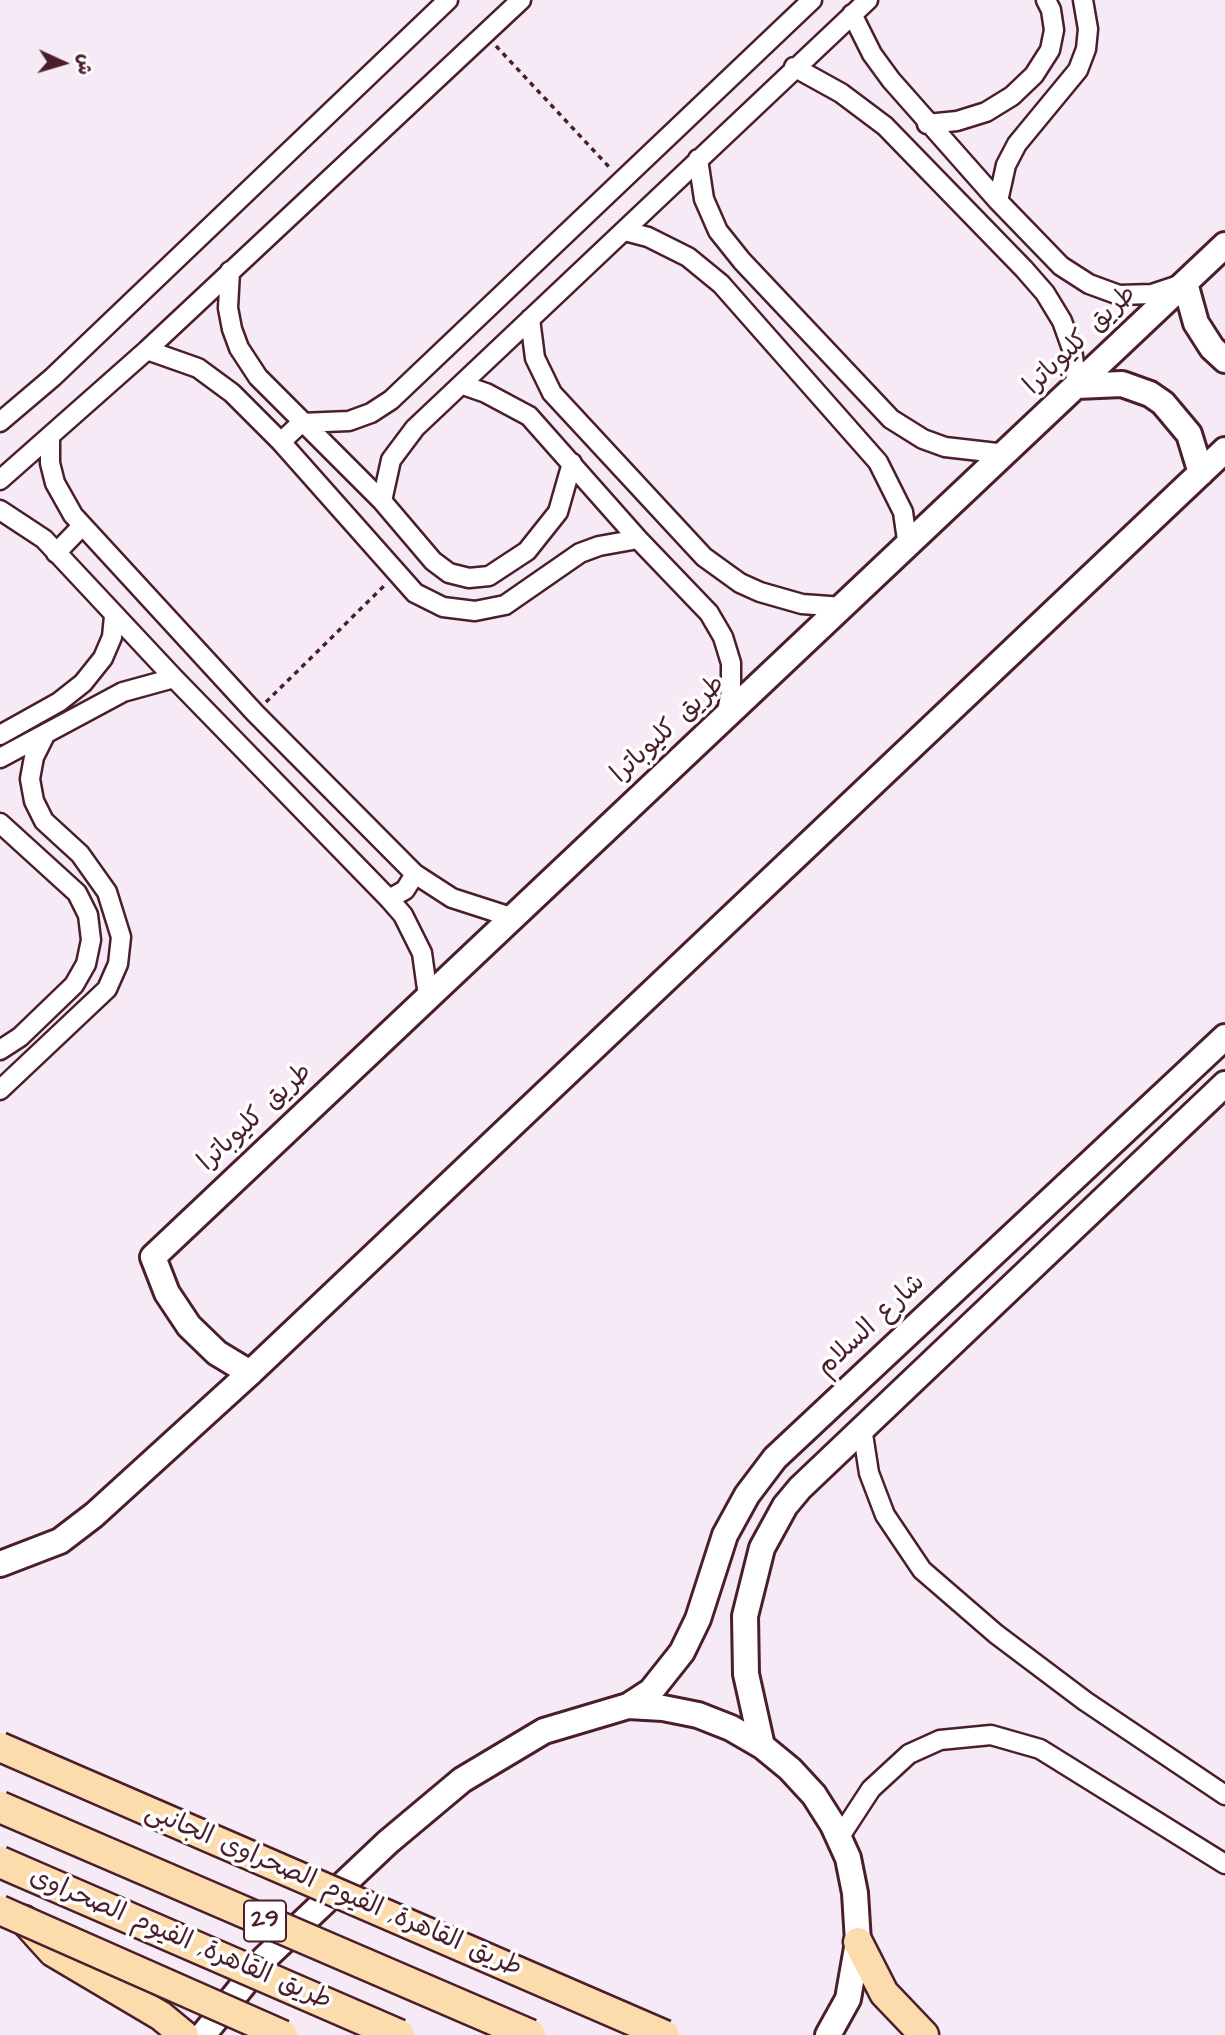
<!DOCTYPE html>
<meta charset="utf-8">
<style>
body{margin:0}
#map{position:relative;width:1225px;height:2035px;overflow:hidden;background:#f6eaf6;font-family:"Architects Daughter","Playpen Sans Arabic",sans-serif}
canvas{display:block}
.north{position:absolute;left:28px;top:28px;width:70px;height:70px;-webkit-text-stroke:5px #fff;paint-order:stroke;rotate:94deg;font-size:19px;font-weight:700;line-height:28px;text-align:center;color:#4a1f2b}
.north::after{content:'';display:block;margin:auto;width:24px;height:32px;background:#4a1f2b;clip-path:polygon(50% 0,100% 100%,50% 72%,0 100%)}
</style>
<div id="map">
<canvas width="1225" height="2035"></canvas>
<div class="north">ش</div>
</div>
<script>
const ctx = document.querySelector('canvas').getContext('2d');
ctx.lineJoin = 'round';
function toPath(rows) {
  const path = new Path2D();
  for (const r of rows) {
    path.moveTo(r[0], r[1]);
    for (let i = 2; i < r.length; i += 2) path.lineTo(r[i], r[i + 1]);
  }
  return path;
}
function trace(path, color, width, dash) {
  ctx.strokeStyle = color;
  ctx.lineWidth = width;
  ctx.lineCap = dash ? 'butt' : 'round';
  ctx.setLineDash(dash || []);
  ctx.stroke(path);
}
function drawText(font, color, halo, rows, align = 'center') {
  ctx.font = font + ' "Architects Daughter","Playpen Sans Arabic",sans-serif';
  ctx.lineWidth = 7;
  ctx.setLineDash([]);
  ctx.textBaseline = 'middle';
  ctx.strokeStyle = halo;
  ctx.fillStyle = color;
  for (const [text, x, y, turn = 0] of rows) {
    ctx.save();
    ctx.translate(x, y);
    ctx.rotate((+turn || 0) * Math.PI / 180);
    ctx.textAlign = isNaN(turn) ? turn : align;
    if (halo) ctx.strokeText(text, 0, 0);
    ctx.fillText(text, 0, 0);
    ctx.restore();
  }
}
const minor = toPath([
 [852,14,872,54,891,80,998,201,1061,266,1089,284,1119,295,1152,294,1179,285],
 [794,67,841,93,885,126,1024,269,1045,293,1062,321,1072,349,1077,386],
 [927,124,957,121,986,112,1012,96,1034,75,1050,50,1054,30,1051,10,1046,0],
 [698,159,704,199,718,231,742,261,891,419,923,439,945,447,1006,454],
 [998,201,1006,165,1017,144,1078,70,1086,49,1088,29,1083,0],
 [625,231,648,237,688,257,721,284,878,462,903,512,908,547],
 [230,271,228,308,232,329,239,348,258,377,382,501,433,561,449,573,469,578,489,576,527,551,558,512,572,463],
 [530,319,535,358,552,393,704,557,740,583,760,592,802,604,843,607],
 [147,350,198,368,232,393,281,442,415,593,443,607,475,611,505,605,580,553,599,546,638,539],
 [463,385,486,393,529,416,638,539,709,613,723,637,731,663,731,691,726,717],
 [0,422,53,377,448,0],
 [50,438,50,463,55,483,73,515,255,713,415,874,452,898,514,918],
 [281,442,301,423,349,421,371,413,391,400,812,0],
 [0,480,147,350,521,0],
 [382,501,391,460,415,428,868,0],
 [0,510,44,539,174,678,389,899,403,915,422,953,428,996],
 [56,553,82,526],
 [0,735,59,702,83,683,103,658,112,637,114,616],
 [0,758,123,692,174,678],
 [0,823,77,893,88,915,91,940,86,964,74,985,20,1037,0,1050],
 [389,899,405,890,415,874],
 [0,1090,107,989,118,964,121,937,107,892,80,854,44,821,34,801,30,779,34,757,44,737],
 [862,1428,869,1473,885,1515,922,1570,996,1634,1085,1701,1225,1795],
 [839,1838,871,1789,909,1754,940,1740,991,1735,1040,1749,1225,1864]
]);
const secondary = toPath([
 [1185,283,1196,323,1212,348,1225,360],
 [1077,386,1122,384,1150,394,1163,403,1189,434,1201,473],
 [250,1373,217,1353,189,1326,167,1293,153,1257,1225,245],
 [0,1564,60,1541,94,1515,250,1373,1225,450],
 [628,1706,651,1691,682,1652,698,1619,725,1535,747,1495,775,1458,1225,1037],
 [762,1746,746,1674,745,1616,762,1548,785,1506,800,1488,1225,1084],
 [203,2035,264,1959,388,1842,462,1780,544,1731,628,1706,663,1708,698,1715,731,1728,762,1746,790,1769,814,1795,833,1825,848,1858,855,1893,858,1942,848,1999,828,2035]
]);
const primary = toPath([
 [24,1920,53,1952,161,2016,184,2035],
 [858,1942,884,1993,924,2035]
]);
trace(minor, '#4a1f2b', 23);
trace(secondary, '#4a1f2b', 30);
trace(primary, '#4a1f2b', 33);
trace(toPath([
 [496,46,610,168],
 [266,702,385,585]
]), '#4a1f2b', 3.5, [5, 5]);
trace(minor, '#fff', 18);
trace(secondary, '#fff', 24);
trace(primary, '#fcdcac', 28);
const primaryBridge = toPath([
 [0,1747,665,2035],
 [0,1910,283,2035]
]);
const trunkBridge = toPath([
 [0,1807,530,2035],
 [0,1862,399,2035]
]);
trace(primaryBridge, '#4a1f2b', 33, []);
trace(trunkBridge, '#4a1f2b', 35, []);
trace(primaryBridge, '#fcdcac', 28);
trace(trunkBridge, '#fcdcac', 30);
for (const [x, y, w] of [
 [265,1921,42]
]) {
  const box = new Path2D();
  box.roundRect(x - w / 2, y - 20.5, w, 41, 5);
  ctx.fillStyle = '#fff';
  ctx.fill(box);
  trace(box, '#4a1f2b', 2);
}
drawText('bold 24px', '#4a1f2b', null, [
 ["29",265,1921]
]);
drawText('26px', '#4a1f2b', '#fff', [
 ["طريق كليوباترا",1081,341,-44],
 ["طريق كليوباترا",669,730,-43],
 ["طريق كليوباترا",256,1118,-43],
 ["شارع السلام",872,1326,-43],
 ["طريق القاهرة, الفيوم الصحراوى الجانبى",333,1891,23],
 ["طريق القاهرة, الفيوم الصحراوى",180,1940,23]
]);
</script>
